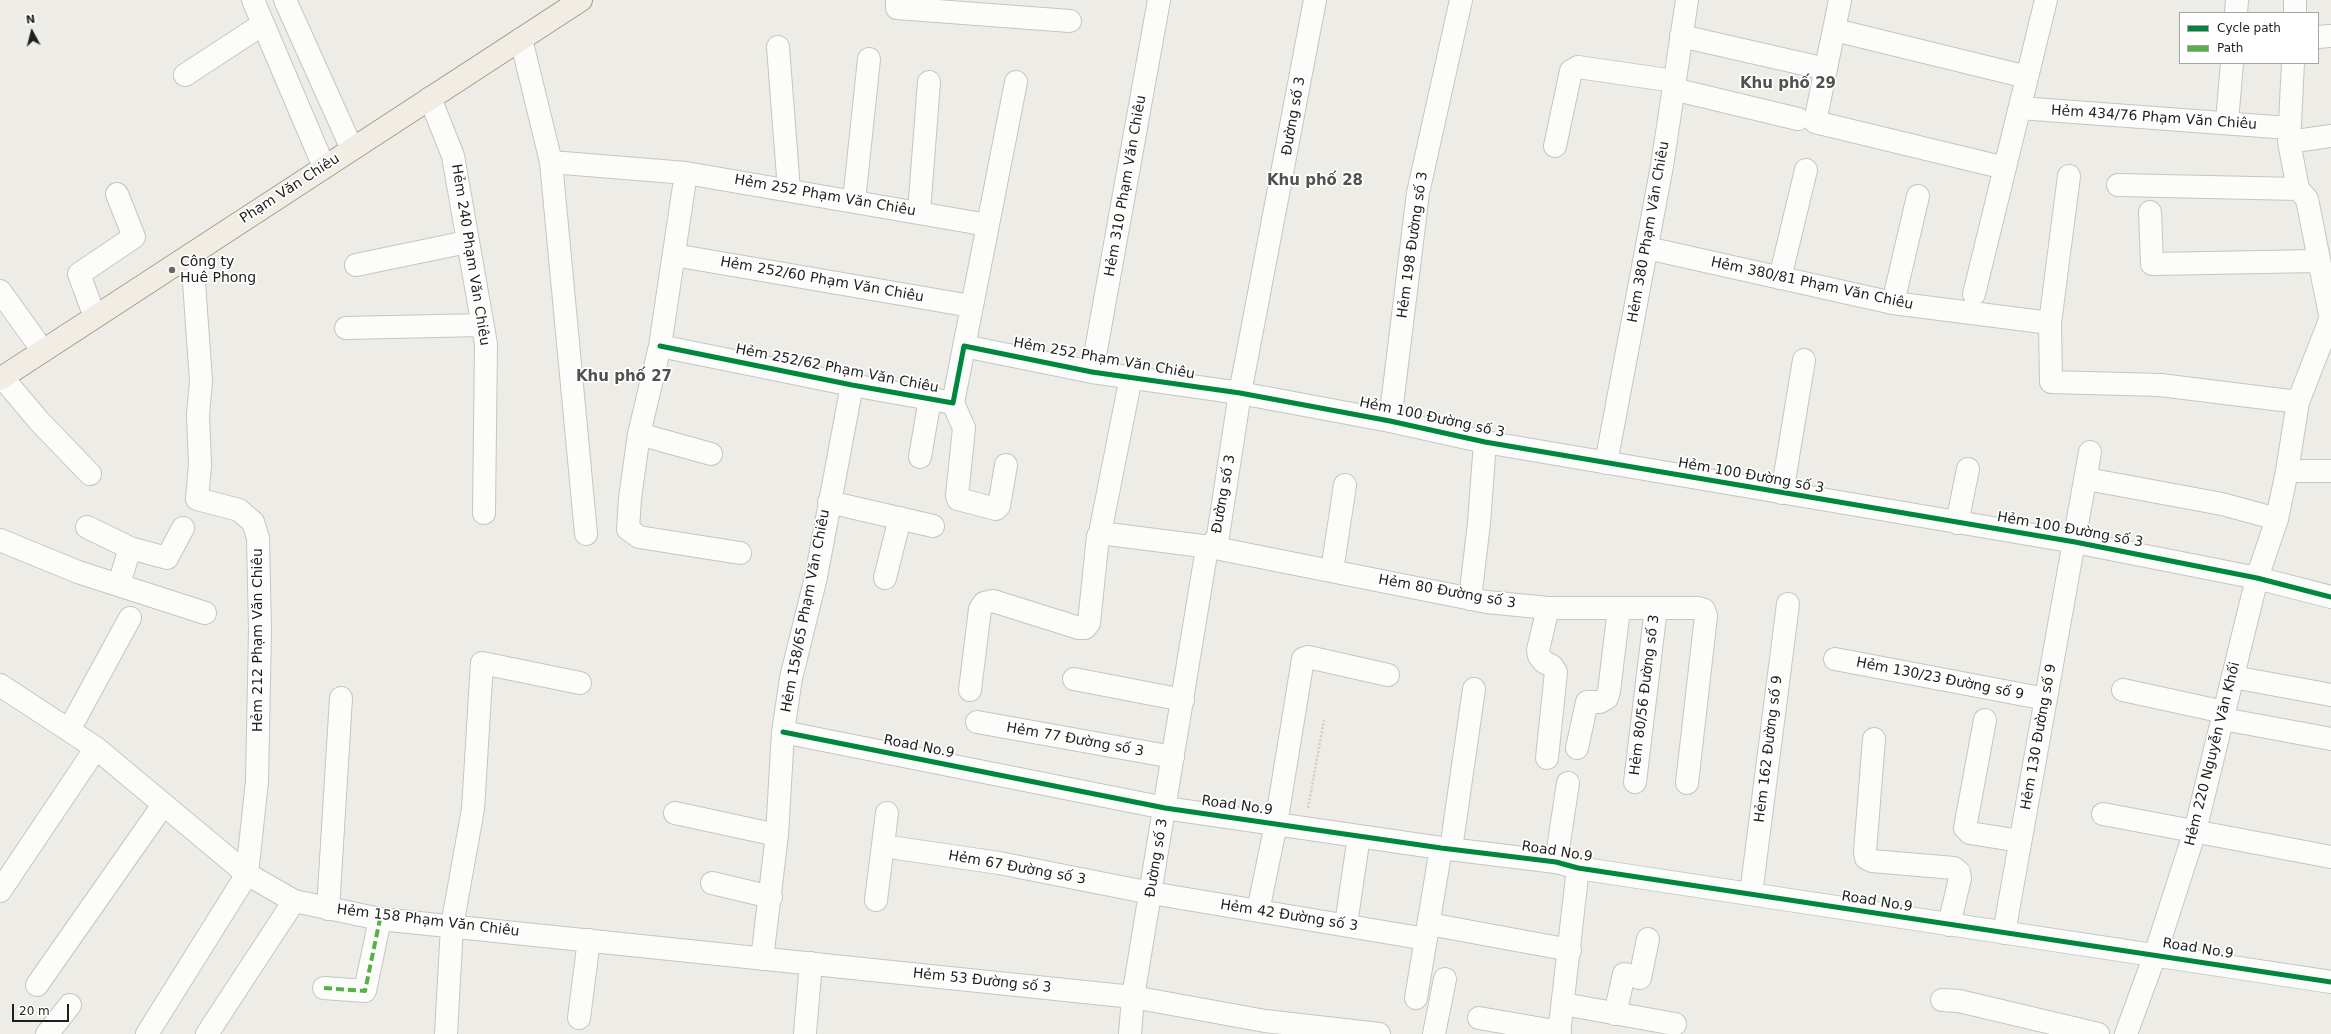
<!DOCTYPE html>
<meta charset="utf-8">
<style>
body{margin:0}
#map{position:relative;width:2331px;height:1034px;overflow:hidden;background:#edece7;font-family:"DejaVu Sans",sans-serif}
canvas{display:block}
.legend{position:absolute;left:2179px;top:12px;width:140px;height:52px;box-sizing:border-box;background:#fff;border:1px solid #a5a5a5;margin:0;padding:5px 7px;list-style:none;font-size:12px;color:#1e1e1e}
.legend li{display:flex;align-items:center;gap:8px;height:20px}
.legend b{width:20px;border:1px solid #a5a5a5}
.north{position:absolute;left:12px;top:12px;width:40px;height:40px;-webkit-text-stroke:3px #fff;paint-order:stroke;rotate:353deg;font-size:11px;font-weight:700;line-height:16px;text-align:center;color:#1e1e1e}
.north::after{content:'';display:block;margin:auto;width:14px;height:18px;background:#1e1e1e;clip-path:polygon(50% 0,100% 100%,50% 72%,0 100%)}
.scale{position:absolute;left:12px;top:1004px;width:57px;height:18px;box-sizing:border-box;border:2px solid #1e1e1e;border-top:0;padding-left:5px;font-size:12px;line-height:14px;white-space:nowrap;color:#1e1e1e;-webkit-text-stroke:3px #fff;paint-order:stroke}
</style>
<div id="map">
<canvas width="2331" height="1034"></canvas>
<ul class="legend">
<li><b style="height:5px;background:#00873e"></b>Cycle path</li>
<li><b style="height:5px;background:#55b145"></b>Path</li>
</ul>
<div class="north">N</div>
<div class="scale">20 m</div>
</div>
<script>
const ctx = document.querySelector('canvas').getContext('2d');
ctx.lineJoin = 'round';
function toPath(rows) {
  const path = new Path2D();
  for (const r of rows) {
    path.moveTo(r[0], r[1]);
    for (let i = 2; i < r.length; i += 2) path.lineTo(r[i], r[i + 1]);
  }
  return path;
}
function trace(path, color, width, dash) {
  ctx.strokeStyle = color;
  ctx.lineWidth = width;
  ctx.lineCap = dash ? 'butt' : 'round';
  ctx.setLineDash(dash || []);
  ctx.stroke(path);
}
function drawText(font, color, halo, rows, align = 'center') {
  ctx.font = font + ' "DejaVu Sans",sans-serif';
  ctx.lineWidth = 3.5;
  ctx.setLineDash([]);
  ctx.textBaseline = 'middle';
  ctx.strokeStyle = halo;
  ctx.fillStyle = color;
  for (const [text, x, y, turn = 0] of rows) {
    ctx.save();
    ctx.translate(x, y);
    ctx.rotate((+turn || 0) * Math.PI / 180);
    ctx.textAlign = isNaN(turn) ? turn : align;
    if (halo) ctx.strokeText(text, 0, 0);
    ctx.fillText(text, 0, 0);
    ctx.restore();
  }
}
const minor = toPath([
 [253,0,324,167],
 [285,0,352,149],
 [897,0,897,8,1070,21],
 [1840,0,1815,122,2005,168],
 [2236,13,2237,0],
 [2295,13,2295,0],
 [1835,30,2027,77],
 [1681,36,1826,69],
 [2318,37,2331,36],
 [521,39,551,162,686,173,988,225],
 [778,47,789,190],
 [2293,63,2289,142,2298,189,2307,199,2331,320],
 [185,75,263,24],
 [1673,89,1798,119],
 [430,98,453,156,486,344,484,513],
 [2020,108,2289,128],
 [2227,122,2232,63],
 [2289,142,2331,136],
 [1555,146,1571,71,1578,67,1674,81],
 [551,162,586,534],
 [686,173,660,346,639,434,630,498,628,529,639,537,740,553],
 [2069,176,2050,323,2051,382,2160,385,2298,402],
 [2118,185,2298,189],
 [854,201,869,59],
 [919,212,929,82],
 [2150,212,2152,264,2318,261],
 [1647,248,1893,303,2050,323],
 [674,255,971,306],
 [356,265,467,242],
 [1780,278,1806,170],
 [0,291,43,351],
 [1974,294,2046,0],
 [1893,303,1918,196],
 [95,317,79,274,134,237,117,194],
 [2330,320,2298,402,2287,471,2331,471],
 [346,328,482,325],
 [660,346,852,385,953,403,1016,82],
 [964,346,1092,372,1240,393,1390,421,1485,442,2075,542,2257,578,2331,597],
 [1092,372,1159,0],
 [2,377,39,421,90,474],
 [953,403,964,428,957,496,958,499,996,509,999,506,1006,465],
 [1390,421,1418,193,1461,0],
 [639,434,711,454],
 [920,457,930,399],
 [1606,463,1662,166,1687,0],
 [2087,479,2222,504,2277,519],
 [1782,493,1804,360],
 [829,502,933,526],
 [1957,523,1968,469],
 [87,527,130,548,119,584],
 [1100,533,1131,377],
 [0,540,78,572,205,613],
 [130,548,167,558,183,528],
 [1332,571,1345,485],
 [885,578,900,518],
 [1470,599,1479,523,1485,442],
 [1835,659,2046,699],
 [2233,677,2331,695],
 [1074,679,1183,700],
 [0,685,96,748,247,874,294,901,380,919,1133,997,1265,1021,1379,1034],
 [970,690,980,609,984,603,993,601,1079,628,1085,628,1089,623,1098,536,1100,533,1210,547,1487,602,1548,608,1698,608,1704,610,1706,616,1687,783],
 [2123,690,2224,712],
 [2223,719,2331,739],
 [1985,720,1965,828,1970,833,2020,841],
 [977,722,1173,757],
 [69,730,130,618],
 [783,732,1165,808,1441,848,1556,862,1578,868,2331,982],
 [1874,739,1865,852,1866,858,1872,861,1954,868,1959,872,1960,878,1949,925],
 [1577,748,1587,702,1600,702,1607,698,1609,691,1619,609],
 [1547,758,1556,672,1552,666,1544,662,1539,656,1538,650,1548,608],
 [1635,782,1656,608],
 [675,813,777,835],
 [2103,814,2331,857],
 [883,846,999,863,1151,893,1426,939],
 [1451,849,1474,689],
 [1556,862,1568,783],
 [712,883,771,897],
 [0,891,96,748],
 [1751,894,1788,604],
 [876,900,887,813],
 [328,909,341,698],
 [1258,911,1276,824,1303,659,1308,657,1388,675],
 [1346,924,1359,836],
 [1429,924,1570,950],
 [2004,933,2090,452],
 [762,959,777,835,783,732,791,678,816,577,852,385],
 [37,985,163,805],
 [324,988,365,991,380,919],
 [1416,998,1441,848],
 [1942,1000,1959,1001,2098,1034],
 [1563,1004,1675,1024],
 [1615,1014,1624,974,1640,978,1648,939],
 [579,1018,589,940],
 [1479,1018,1560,1032],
 [805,1033,811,963],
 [47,1034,70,1005],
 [147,1034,247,874,257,781,260,631,258,538,253,522,239,510,197,499,200,465,198,415,201,381,192,254],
 [207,1034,294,901],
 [446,1034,452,926,473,809,482,663,580,683],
 [1130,1034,1133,997,1206,554,1218,536,1240,393,1315,0],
 [1434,1034,1445,979],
 [1559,1034,1578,868],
 [2126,1034,2155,955,2195,831,2257,578,2277,519,2287,471]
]);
const major = toPath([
 [0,379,581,0]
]);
trace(minor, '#c5c5c3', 24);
trace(major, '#a39d83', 24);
trace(toPath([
 [1308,808,1324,720]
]), '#d7cac6', 2.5, [2, 2]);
trace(minor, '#fcfcfb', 22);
trace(major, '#f1ede4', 22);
trace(toPath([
 [324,988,365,991,380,919]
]), '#55b145', 4, [8, 4]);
trace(toPath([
 [660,346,852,385,953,403,964,346,1092,372,1240,393,1390,421,1485,442,2075,542,2257,578,2331,597],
 [783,732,1165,808,1441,848,1556,862,1578,868,2331,982]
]), '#00873e', 5);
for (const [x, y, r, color] of [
 [172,270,4,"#666664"]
]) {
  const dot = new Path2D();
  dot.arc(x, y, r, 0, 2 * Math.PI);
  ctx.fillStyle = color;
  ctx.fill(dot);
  trace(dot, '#fff', 1.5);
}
drawText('14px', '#1e1e1e', '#fff', [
 ["Đường số 3",1294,116,-80],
 ["Hẻm 434/76 Phạm Văn Chiêu",2154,118,4],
 ["Hẻm 310 Phạm Văn Chiêu",1126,186,-80],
 ["Phạm Văn Chiêu",290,189,-33],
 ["Hẻm 252 Phạm Văn Chiêu",825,196,10],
 ["Hẻm 380 Phạm Văn Chiêu",1649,232,-80],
 ["Hẻm 198 Đường số 3",1413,245,-82],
 ["Hẻm 240 Phạm Văn Chiêu",470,255,81],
 ["Hẻm 252/60 Phạm Văn Chiêu",822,280,10],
 ["Hẻm 380/81 Phạm Văn Chiêu",1812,284,12],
 ["Hẻm 252 Phạm Văn Chiêu",1104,359,10],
 ["Hẻm 252/62 Phạm Văn Chiêu",837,369,11],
 ["Hẻm 100 Đường số 3",1432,418,12],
 ["Hẻm 100 Đường số 3",1751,476,10],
 ["Đường số 3",1224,494,-80],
 ["Hẻm 100 Đường số 3",2070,530,10],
 ["Hẻm 80 Đường số 3",1447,592,10],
 ["Hẻm 158/65 Phạm Văn Chiêu",806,611,-79],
 ["Hẻm 212 Phạm Văn Chiêu",258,640,-90],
 ["Hẻm 130/23 Đường số 9",1940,679,11],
 ["Hẻm 80/56 Đường số 3",1645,695,-83],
 ["Hẻm 130 Đường số 9",2039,737,-80],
 ["Hẻm 77 Đường số 3",1075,740,10],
 ["Road No.9",919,747,11],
 ["Hẻm 162 Đường số 9",1769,749,-83],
 ["Hẻm 220 Nguyễn Văn Khối",2213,754,-76],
 ["Road No.9",1237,806,8],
 ["Road No.9",1557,852,9],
 ["Đường số 3",1157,858,-81],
 ["Hẻm 67 Đường số 3",1017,868,10],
 ["Road No.9",1877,902,9],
 ["Hẻm 42 Đường số 3",1289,916,9],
 ["Hẻm 158 Phạm Văn Chiêu",428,921,7],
 ["Road No.9",2198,949,9],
 ["Hẻm 53 Đường số 3",982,981,6]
]);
drawText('14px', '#1e1e1e', '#fff', [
 ["Công ty",180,262],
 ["Huê Phong",180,278]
], 'left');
drawText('bold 15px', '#515151', '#fff', [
 ["Khu phố 29",1788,84],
 ["Khu phố 28",1315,181],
 ["Khu phố 27",624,377]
]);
</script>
